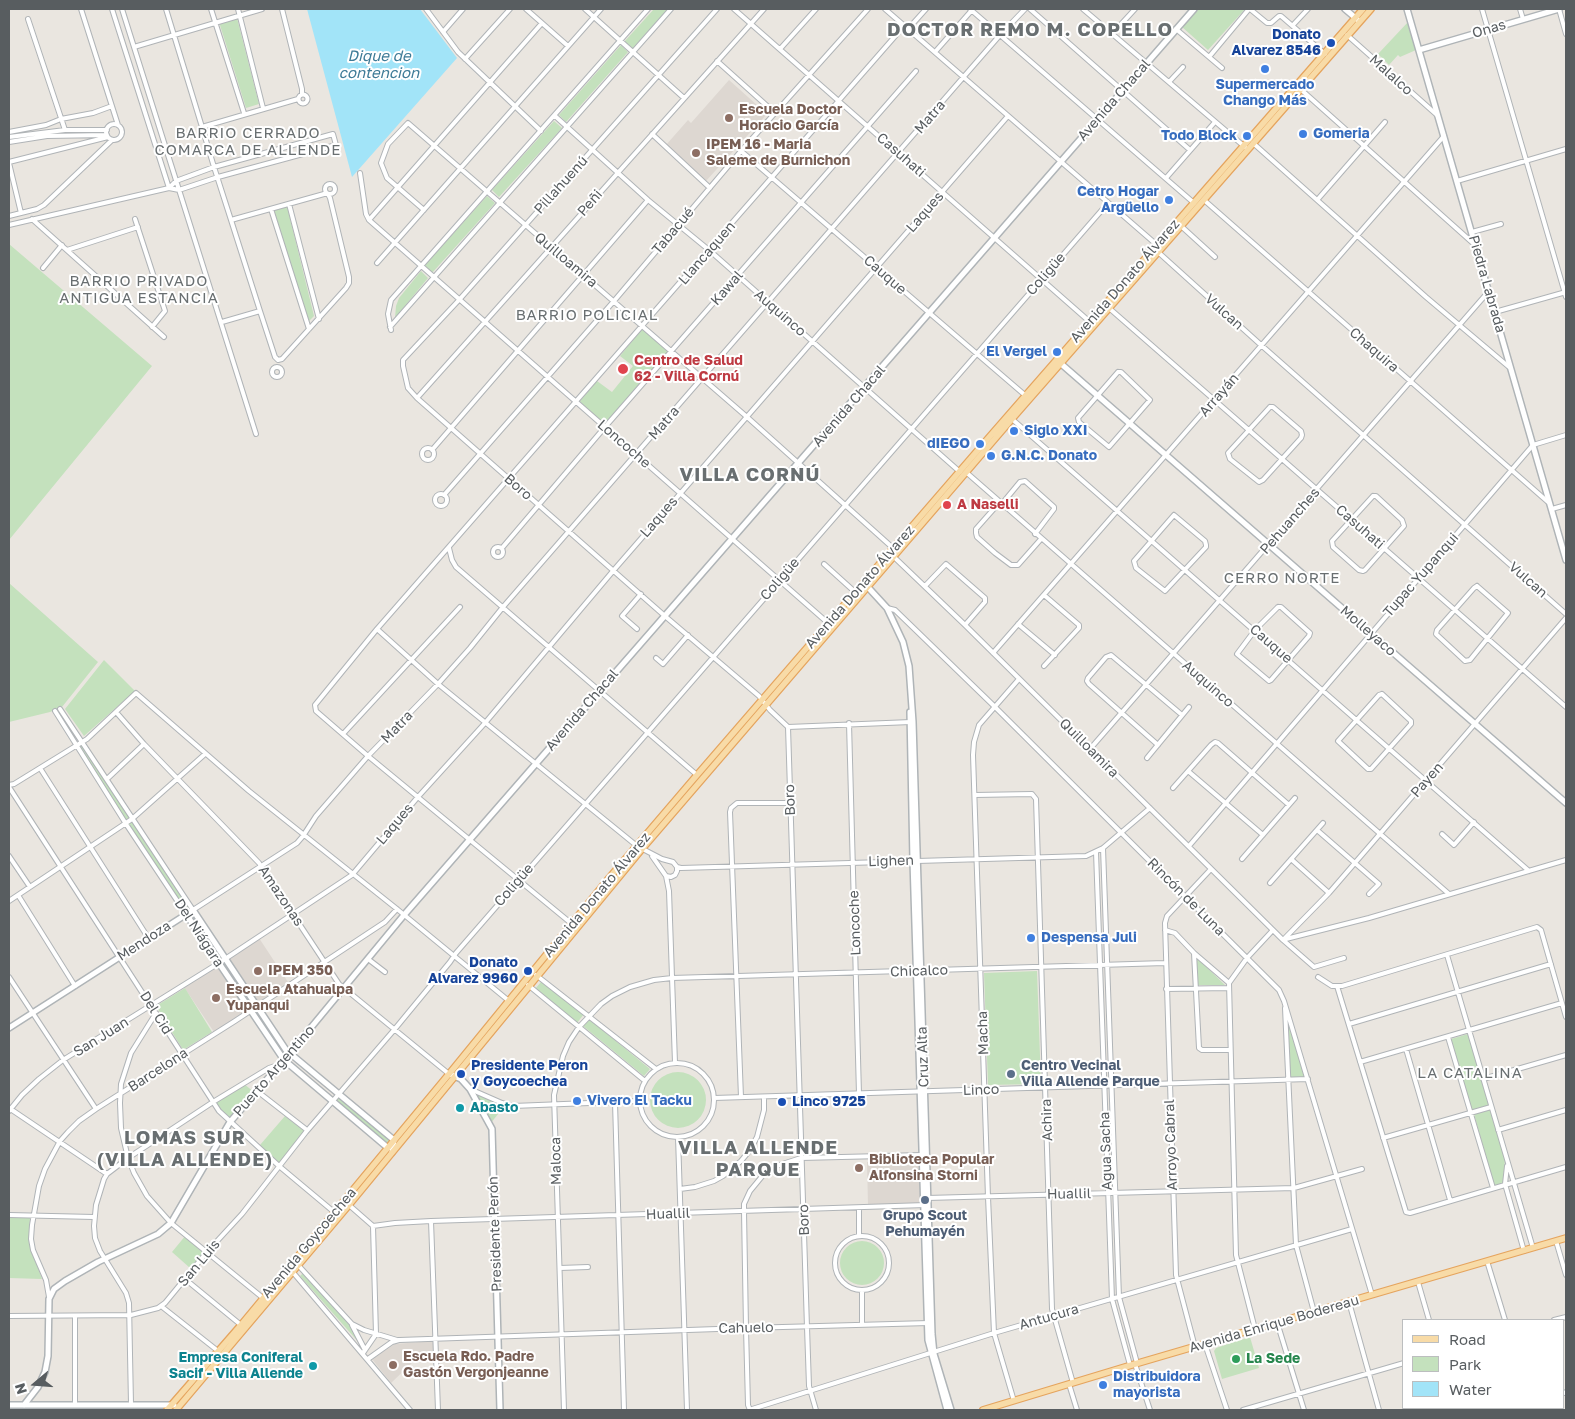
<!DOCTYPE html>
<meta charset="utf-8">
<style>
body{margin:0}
#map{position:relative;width:1575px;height:1419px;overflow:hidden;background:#eae6e0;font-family:"Golos Text",sans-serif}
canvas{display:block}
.frame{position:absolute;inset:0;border:10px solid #585d60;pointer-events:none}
.legend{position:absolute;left:1402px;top:1319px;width:162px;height:90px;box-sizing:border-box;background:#fff;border:1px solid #bcbebf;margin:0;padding:6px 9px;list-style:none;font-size:15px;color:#585d60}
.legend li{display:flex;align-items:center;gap:10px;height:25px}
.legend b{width:25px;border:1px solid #bcbebf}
.north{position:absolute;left:10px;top:1359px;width:50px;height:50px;-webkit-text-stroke:4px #fff;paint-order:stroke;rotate:252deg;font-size:14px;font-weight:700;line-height:20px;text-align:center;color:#585d60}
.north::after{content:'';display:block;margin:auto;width:18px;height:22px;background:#585d60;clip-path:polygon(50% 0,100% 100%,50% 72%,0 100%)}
</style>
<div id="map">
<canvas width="1575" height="1419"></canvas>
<div class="frame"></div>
<ul class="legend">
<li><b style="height:6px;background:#f8dba7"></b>Road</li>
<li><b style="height:14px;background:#c4e1bd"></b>Park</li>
<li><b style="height:14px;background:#a2e4f8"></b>Water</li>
</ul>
<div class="north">N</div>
</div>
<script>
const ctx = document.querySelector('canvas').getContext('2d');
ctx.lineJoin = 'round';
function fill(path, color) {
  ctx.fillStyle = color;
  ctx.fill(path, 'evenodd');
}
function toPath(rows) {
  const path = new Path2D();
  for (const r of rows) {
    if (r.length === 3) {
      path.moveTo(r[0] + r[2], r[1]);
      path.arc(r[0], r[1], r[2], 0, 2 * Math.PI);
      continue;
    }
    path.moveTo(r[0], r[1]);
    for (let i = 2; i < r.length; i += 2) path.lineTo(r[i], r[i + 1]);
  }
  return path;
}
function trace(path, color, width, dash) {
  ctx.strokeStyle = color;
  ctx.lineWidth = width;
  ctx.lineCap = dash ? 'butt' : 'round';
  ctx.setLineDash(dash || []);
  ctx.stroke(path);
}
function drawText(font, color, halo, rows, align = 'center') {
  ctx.font = font + ' "Golos Text",sans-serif';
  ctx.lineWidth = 4;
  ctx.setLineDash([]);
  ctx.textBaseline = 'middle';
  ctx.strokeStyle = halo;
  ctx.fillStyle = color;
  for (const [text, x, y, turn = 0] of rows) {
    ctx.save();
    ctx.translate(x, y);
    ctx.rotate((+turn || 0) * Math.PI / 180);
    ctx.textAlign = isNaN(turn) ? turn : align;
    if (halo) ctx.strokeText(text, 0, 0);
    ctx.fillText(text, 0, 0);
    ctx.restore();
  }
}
fill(toPath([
 [729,80,767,114,706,181,666,145,688,120,691,123],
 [259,938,288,982,256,1004,227,961],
 [219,966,248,1010,214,1032,184,987],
 [920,1160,922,1203,868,1205,867,1162],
 [433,1341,433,1361,414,1361,391,1383,372,1359,395,1344]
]), '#ddd7d1');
fill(toPath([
 [654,9,668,9,632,49,624,42],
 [1199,9,1245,9,1208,50,1182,27],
 [237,18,259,104,246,108,219,22],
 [1408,22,1416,50,1400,57,1398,55,1389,65,1378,54],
 [621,45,628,52,566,122,559,115],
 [554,121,562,128,499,197,492,190],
 [487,196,495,203,432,273,424,266],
 [287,206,314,316,309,321,273,210],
 [9,244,152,366,9,540],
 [421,271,428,278,395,318,396,306,399,298],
 [642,329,669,352,605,426,579,402,597,381,612,392,633,366,620,356],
 [9,583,98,662,62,707,50,712,9,722],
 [104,660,135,691,84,736,65,709],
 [80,743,130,819,126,822,77,745],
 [132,821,191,910,187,912,128,824],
 [1196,957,1225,985,1197,985],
 [1037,971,1041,1084,988,1085,984,973],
 [541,982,584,1014,577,1023,535,989],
 [185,988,212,1032,183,1050,156,1006],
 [1286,1006,1307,1080,1290,1081],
 [589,1019,650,1069,644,1076,583,1026],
 [1468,1034,1489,1105,1472,1110,1451,1039],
 [678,1100,28],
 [244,1084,254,1092,229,1120,215,1103],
 [474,1092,503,1108,490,1124],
 [339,1096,390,1140,387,1144,335,1100],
 [1490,1110,1505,1160,1503,1183,1494,1186,1474,1114],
 [285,1116,304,1131,279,1164,260,1145],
 [9,1218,30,1218,29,1238,32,1254,37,1265,42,1279,9,1278],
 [186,1235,205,1252,190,1268,172,1252],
 [862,1263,22],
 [303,1273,349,1324,361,1345,300,1276],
 [1250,1337,1259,1368,1222,1379,1214,1351,1216,1348]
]), '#c4e1bd');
fill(toPath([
 [307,9,420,9,457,58,352,177]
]), '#a2e4f8');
const street = toPath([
 [81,9,118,125],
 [112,9,169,188],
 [122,9,256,434],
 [166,9,202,127,214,167,231,220,260,311,275,357,278,360,282,359,346,288,349,283,349,277,330,198,328,194,324,194,231,220],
 [211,9,244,113],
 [238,9,263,108],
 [282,9,302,89,302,94],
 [426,9,458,52,541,131],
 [526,9,568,46],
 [585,9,684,98],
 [717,9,459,300,403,360,403,366,408,388,417,398,666,617,759,696,770,710,788,727,807,1327,809,1386,816,1410],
 [734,9,1090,322],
 [885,9,1157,245],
 [970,9,1194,203],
 [1030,9,1190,150],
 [1083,9,1245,147],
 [1250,9,1267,23,1271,23,1279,16,1281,16,1325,54],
 [1482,9,1566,297],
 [1520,9,1523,19],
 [1559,9,1566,34],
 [28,19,65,130],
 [1293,25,1308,9],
 [908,29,926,9],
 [1176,29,1222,68],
 [443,32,463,9],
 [1112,34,1135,9],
 [1347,35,1437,115],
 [134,47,262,9],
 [780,49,816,9],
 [935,52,972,10],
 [1209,57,1249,9],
 [465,59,510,9],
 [717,61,775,113],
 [1169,82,1183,67],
 [1297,86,1474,244],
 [303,99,4.5],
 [555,116,648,200,709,250,960,472],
 [114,132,8],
 [202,127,298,99],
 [9,132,46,125,61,119,93,113,112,106],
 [652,134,710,188],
 [9,137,65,130,107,130],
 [9,142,47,136,107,135],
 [1253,143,1426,297,1509,367],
 [741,151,1026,396],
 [9,162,108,137],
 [9,163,21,213],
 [360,173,366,214,369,220,828,623],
 [1166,178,1215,122],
 [1457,181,1566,149],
 [330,189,5],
 [1318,199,1385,122],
 [1204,200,1548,502],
 [289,204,319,319],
 [271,209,309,329],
 [424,210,387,178,381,163,388,144,408,123,747,417,893,548],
 [9,216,37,209,44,205,112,140],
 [32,219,164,337],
 [135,219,165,311,152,327],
 [369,220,542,23],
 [9,225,169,188,179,190,218,177,336,145,333,134,214,167,176,181,169,188],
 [1181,226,1215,257],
 [1472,232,1501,224],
 [67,250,138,227],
 [1158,252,1261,345,1566,614],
 [377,263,601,9],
 [43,268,62,245],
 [1109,308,1566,707],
 [1495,312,1566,292],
 [222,322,260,311],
 [390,327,671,9],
 [391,330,388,314,391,300,648,9],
 [277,372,5],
 [1118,372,1121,372,1150,400,1109,447,1079,422,1078,418,1118,372],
 [417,398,764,9],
 [1270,407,1273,407,1301,431,1302,435,1301,438,1263,480,1259,482,1230,459,1228,453,1270,407],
 [1012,419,1529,871],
 [428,454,6],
 [432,450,648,200],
 [967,473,1449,894],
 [441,500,6],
 [444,495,614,301,741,151,868,9],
 [1373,496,1376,496,1402,520,1404,526,1365,570,1363,571,1359,570,1333,547,1332,541,1373,496],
 [999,503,976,529,976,533,977,537,995,553,1011,565,1018,565,1041,539],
 [1001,505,1020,482,1025,481,1054,507,1054,509,1035,534],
 [1552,509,1566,505],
 [1174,515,1205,541,1206,545,1206,547,1165,591,1136,568,1134,561,1174,515],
 [498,552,5],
 [449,548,452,560,456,567,697,775],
 [502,548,605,427,916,71],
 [894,557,965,625,1283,940,1314,967,1344,958],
 [824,564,855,592],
 [925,586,946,564,985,598,985,602,965,625],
 [1477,586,1508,613,1470,660,1465,661,1436,634,1437,630,1474,588,1477,586],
 [1044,595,1079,625,1079,628,1044,666],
 [1278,607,1281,607,1310,633,1309,636,1271,680,1269,681,1237,654,1255,630,1278,607],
 [887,608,895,610,994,706,1279,990,1284,1001,1372,1295],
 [1018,624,1055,655],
 [377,629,438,684,637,846,662,859,673,862,677,867,681,868,1086,856,1103,848,1150,808],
 [637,629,622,616,641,594],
 [993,653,1444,136],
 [656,658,663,664,688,635],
 [1382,694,1411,721,1411,724,1371,769,1368,769,1338,741,1379,695,1382,694],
 [60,709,193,910,297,843,303,836,316,816,368,756,438,684,470,648,503,607,1000,35,1025,9],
 [55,711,126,824,186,914],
 [116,712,144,744,259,863,339,984,449,1074],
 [849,723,859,1094],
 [788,727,911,722],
 [343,734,460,607],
 [1158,745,1089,684,1087,681,1088,678,1106,657,1111,655,1182,715],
 [1090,749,1489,291],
 [1147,758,1189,707],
 [40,768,149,939],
 [1188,771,1263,835],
 [107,779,144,744],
 [9,785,14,784,87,739,136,693,249,791,397,909,509,1001],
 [9,787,219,1111,279,1166,334,1212],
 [1173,788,1211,745,1215,742,1218,743,1289,805],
 [975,795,1032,794,1036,799,1052,1309,1073,1383],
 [1317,830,1379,884,1369,894],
 [1442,834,1454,845,1474,822],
 [1189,846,1533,445,1566,435],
 [1103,848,1119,1297,1137,1363],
 [1096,852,1112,1299,1130,1365],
 [9,856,30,887],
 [652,856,666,876,671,877,675,875,677,871,677,867],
 [1242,859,1295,798],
 [1291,859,1329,893],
 [666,876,669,891,675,1063],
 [1270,883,1323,823],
 [18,895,75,986],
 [9,901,132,819,205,754],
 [572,924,368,756,316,711,315,705,377,629,904,26],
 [1165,930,1175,933,1194,953,1199,1048,1202,1050,1229,1050],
 [1286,939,1369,918,1566,860],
 [1283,940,1329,893,1566,618],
 [1194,953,1229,983,1236,1255,1255,1329],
 [1447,955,1533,1248],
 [368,959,385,972],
 [536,975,656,1069],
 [9,977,96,1109],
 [1318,977,1332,986,1342,986,1537,927,1541,930,1566,1017],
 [1229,983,1247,958,1273,930],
 [528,985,645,1081],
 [1337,986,1406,1212,1410,1213,1566,1167],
 [1166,989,1228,988],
 [1285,1008,1296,1245,1314,1312],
 [156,1013,131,1053,121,1084,120,1103,121,1128,128,1158,134,1173,147,1196,171,1223,263,1298],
 [1349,1024,1551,964],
 [1448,1037,1493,1188],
 [1406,1049,1450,1200],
 [1360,1062,1562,1003],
 [677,1100,37],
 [1483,1079,1566,1055],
 [470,1089,502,1103,513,1106,640,1101],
 [257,1091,307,1130],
 [741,1097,730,812,731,808,737,803,790,803],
 [714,1098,1308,1079],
 [615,1102,624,1410],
 [9,1108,107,1174],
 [9,1111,22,1095,39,1079,63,1060,219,963,352,875,417,798,485,723,613,571,1008,116],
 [1498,1130,1566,1110],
 [678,1137,687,1410],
 [1383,1138,1491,1107],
 [1507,1166,1505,1184,1524,1251],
 [680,1189,695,1187,714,1181,723,1176,741,1161,750,1150,757,1137,764,1110,764,1097],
 [927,1198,1294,1188,1362,1169],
 [349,1205,373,1226],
 [859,1208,859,1235],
 [9,1215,94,1217],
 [431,1221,438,1410],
 [373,1226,395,1223,431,1221,926,1205],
 [862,1263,27],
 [1556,1241,1566,1275],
 [1487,1261,1505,1320],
 [298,1265,352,1324,364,1330,397,1340],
 [560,1268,588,1267],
 [291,1270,410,1410],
 [185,1279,241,1325],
 [1418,1282,1429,1320],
 [862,1290,862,1325],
 [49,1297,46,1280,33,1250,31,1239,32,1225,39,1186,45,1169,60,1141,68,1132,79,1121,96,1109,235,1021,385,922,397,909],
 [1349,1302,1379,1410],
 [161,1306,218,1351],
 [9,1316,131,1315,158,1308,165,1303,207,1252,242,1214,306,1132,394,1030,450,962,456,953,1108,203],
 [1554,1320,1566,1317],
 [1277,1322,1304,1410],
 [352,1325,365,1350],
 [1205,1344,1227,1410],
 [1195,1347,1176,1275,1165,923,1167,916,1211,869],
 [363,1353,376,1334,373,1226],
 [368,1359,392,1342,399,1340,746,1328,929,1323],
 [1135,1364,1150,1410],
 [1069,1384,1077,1410],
 [1564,1393,1566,1392],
 [1014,1401,994,1333,988,1197,973,755,974,742,979,725,1019,679],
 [131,1404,129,1303,126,1293,100,1251,95,1238,94,1226,96,1205,104,1179,107,1174,128,1158,213,1102,269,1068,278,1065],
 [75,1405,75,1316],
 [1455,1408,1456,1410],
 [1530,1408,1531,1410],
 [564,1410,554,1095,563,1056,569,1042,579,1027,601,1004,612,996,630,987,654,980,672,978,1165,963],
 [749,1410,994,1333,1352,1229],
 [750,1410,748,1405,746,1328,744,1211,744,1204,750,1191,764,1174,773,1167,801,1158,922,1155],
 [1243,1410,1404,1363],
 [1505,1410,1514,1408]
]);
const secondary = toPath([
 [1345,9,1358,20],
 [1407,9,1566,560],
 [1419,50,1559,9],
 [1059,362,1566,803],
 [865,584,887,608,903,642,909,666,913,722,932,1334,934,1354,951,1410],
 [910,712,913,861,928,1340,947,1410],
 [186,914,284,1060,388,1148,391,1146],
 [9,1028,193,910,286,1050,394,1140,392,1152],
 [452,1075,461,1079,470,1089,492,1129,500,1410],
 [9,1405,174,1405],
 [24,1405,38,1387,45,1372,48,1356,49,1299,54,1289,65,1281,98,1262,158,1234,171,1223,230,1122,290,1053,404,915,1194,9]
]);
const primary = toPath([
 [167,1410,241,1325,449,1074,609,878,697,775,991,435,1363,9],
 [176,1410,349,1205,642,849,1012,419,1371,9],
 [983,1410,1135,1364,1566,1238]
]);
trace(street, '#b0b4b7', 6);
trace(secondary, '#afb4b7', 8);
trace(primary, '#e5a45e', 8);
trace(street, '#fff', 4);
trace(secondary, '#fff', 5);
trace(primary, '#f8dba7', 5.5);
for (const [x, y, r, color] of [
 [1331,43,5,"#1a4fb4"],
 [1265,69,5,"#3f7fe0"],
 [729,118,5,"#8d6e63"],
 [1303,134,5,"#3f7fe0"],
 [1247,136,5,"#3f7fe0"],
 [696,153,5,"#8d6e63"],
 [1169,200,5,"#3f7fe0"],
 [1057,352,5,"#3f7fe0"],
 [623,369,6,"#e0444e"],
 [1014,431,5,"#3f7fe0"],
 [980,444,5,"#3f7fe0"],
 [991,456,5,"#3f7fe0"],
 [947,505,5,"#e0444e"],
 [1031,938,5,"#3f7fe0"],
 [258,971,5,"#8d6e63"],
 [528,971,5,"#1a4fb4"],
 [216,998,5,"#8d6e63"],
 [461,1074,5,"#1a4fb4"],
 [1011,1074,5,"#5c6f8a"],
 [577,1101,5,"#3f7fe0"],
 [782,1102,5,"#1a4fb4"],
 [460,1108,5,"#0f9aa8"],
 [859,1168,5,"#8d6e63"],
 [925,1200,5,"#5c6f8a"],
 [1236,1359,5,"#2e9e5b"],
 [393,1365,5,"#8d6e63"],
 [313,1366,5,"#0f9aa8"],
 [1103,1385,5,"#3f7fe0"]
]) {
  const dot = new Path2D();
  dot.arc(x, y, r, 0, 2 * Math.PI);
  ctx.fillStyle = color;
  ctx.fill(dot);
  trace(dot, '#fff', 2);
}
drawText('14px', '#585d60', '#fff', [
 ["Onas",1489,29,-16],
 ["Malalco",1391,75,42],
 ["Avenida Chacal",1114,100,-49],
 ["Matra",930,117,-49],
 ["Casuhati",901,155,41],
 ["Pillahuenú",561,185,-48],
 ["Peñi",590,203,-49],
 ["Laques",925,212,-49],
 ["Tabacué",673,231,-50],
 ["Llancaquen",707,253,-49],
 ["Quilloamira",566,260,40],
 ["Coligüe",1046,274,-49],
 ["Cauque",885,275,41],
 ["Avenida Donato Álvarez",1125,281,-49],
 ["Piedra Labrada",1487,284,74],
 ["Kawal",727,288,-49],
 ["Vulcan",1224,312,42],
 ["Auquinco",780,313,41],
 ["Chaquira",1374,350,41],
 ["Arrayán",1219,395,-49],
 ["Avenida Chacal",849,406,-49],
 ["Matra",664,423,-49],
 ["Loncoche",624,444,41],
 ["Boro",518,487,41],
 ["Laques",659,517,-49],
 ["Pehuanches",1290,521,-49],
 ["Casuhati",1360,527,41],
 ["Tupac Yupanqui",1421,575,-49],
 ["Coligüe",780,579,-49],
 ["Vulcan",1528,580,41],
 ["Avenida Donato Álvarez",860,587,-49],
 ["Molleyaco",1368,631,41],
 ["Cauque",1271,644,41],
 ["Auquinco",1208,684,41],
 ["Avenida Chacal",582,710,-49],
 ["Matra",397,727,-46],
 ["Quilloamira",1089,748,45],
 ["Payen",1427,780,-49],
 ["Boro",790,800,-92],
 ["Laques",395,824,-50],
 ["Lighen",891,861,-2],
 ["Coligüe",514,885,-49],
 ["Avenida Donato Álvarez",597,895,-50],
 ["Amazonas",281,896,56],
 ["Rincón de Luna",1186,897,45],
 ["Loncoche",855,923,-92],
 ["Del Niágara",199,933,57],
 ["Mendoza",144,941,-33],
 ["Chicalco",919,971,-2],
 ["Del Cid",156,1013,58],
 ["Macha",983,1033,-92],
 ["San Juan",101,1037,-32],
 ["Cruz Alta",923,1057,-92],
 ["Barcelona",158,1070,-33],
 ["Puerto Argentino",274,1071,-49],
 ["Linco",981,1090,-2],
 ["Achira",1047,1120,-92],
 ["Arroyo Cabral",1171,1145,-92],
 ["Agua Sacha",1106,1151,-92],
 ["Maloca",556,1161,-91],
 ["Huallil",1069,1194,-1],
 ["Huallil",668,1214,-2],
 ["Boro",804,1220,-92],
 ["Presidente Perón",495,1234,-92],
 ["Avenida Goycoechea",309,1243,-50],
 ["San Luis",199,1263,-50],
 ["Antucura",1049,1317,-16],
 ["Avenida Enrique Bodereau",1274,1324,-16],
 ["Cahuelo",746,1328,-1]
]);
drawText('bold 14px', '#164399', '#fff', [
 ["Donato",1321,35],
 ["Alvarez 8546",1321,51],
 ["Donato",518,963],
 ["Alvarez 9960",518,979],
 ["Presidente Peron",471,1066,"left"],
 ["y Goycoechea",471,1082,"left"],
 ["Linco 9725",792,1102,"left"]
], 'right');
drawText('bold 14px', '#366cbe', '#fff', [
 ["Supermercado",1265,85,"center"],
 ["Chango Más",1265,101,"center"],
 ["Gomeria",1313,134],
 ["Todo Block",1237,136,"right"],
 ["Cetro Hogar",1159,192,"right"],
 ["Argüello",1159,208,"right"],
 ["El Vergel",1047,352,"right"],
 ["Siglo XXI",1024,431],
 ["dIEGO",970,444,"right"],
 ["G.N.C. Donato",1001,456],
 ["Despensa Juli",1041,938],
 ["Vivero El Tacku",587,1101],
 ["Distribuidora",1113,1377],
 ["mayorista",1113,1393]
], 'left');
drawText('bold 14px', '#785e54', '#fff', [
 ["Escuela Doctor",739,110],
 ["Horacio García",739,126],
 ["IPEM 16 - Maria",706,145],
 ["Saleme de Burnichon",706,161],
 ["IPEM 350",268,971],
 ["Escuela Atahualpa",226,990],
 ["Yupanqui",226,1006],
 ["Biblioteca Popular",869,1160],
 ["Alfonsina Storni",869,1176],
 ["Escuela Rdo. Padre",403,1357],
 ["Gastón Vergonjeanne",403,1373]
], 'left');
drawText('bold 14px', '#be3a42', '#fff', [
 ["Centro de Salud",634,361],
 ["62 - Villa Cornú",634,377],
 ["A Naselli",957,505]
], 'left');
drawText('bold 14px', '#4e5e75', '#fff', [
 ["Centro Vecinal",1021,1066],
 ["Villa Allende Parque",1021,1082],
 ["Grupo Scout",925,1216,"center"],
 ["Pehumayén",925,1232,"center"]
], 'left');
drawText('bold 14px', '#0d838f', '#fff', [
 ["Abasto",470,1108],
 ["Empresa Coniferal",303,1358,"right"],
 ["Sacif - Villa Allende",303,1374,"right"]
], 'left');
drawText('bold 14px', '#27864d', '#fff', [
 ["La Sede",1246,1359]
], 'left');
drawText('italic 15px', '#3d7b97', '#fff', [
 ["Dique de",379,56],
 ["contencion",379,73]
]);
ctx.letterSpacing = '1px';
drawText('15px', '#696f71', '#fff', [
 ["BARRIO CERRADO",248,133],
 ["COMARCA DE ALLENDE",248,150],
 ["BARRIO PRIVADO",139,281],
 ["ANTIGUA ESTANCIA",139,298],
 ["BARRIO POLICIAL",587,315],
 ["CERRO NORTE",1282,578],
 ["LA CATALINA",1470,1073]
]);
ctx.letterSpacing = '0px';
ctx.letterSpacing = '1px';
drawText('bold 19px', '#696f71', '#fff', [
 ["DOCTOR REMO M. COPELLO",1030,30],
 ["VILLA CORNÚ",750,475],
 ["LOMAS SUR",185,1138],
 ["(VILLA ALLENDE)",185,1160],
 ["VILLA ALLENDE",758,1148],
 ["PARQUE",758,1170]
]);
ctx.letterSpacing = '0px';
</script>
